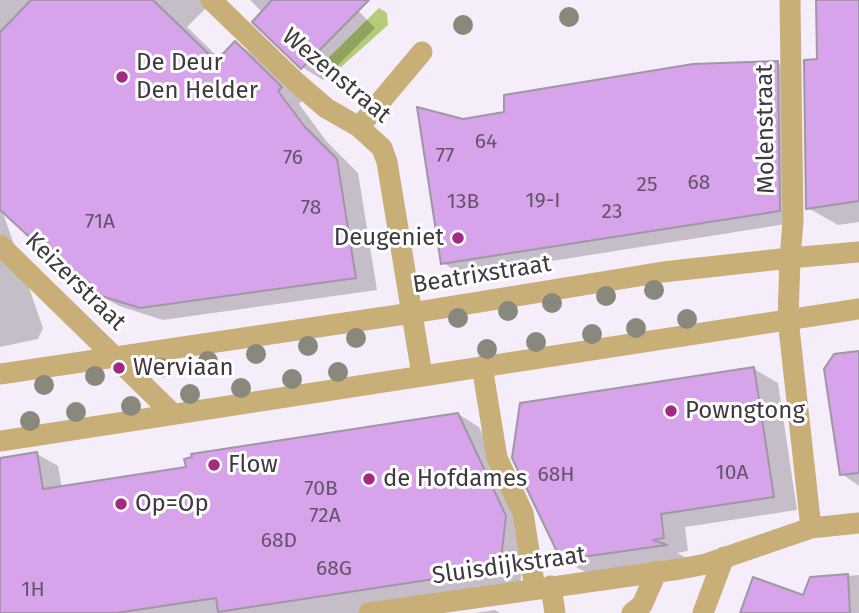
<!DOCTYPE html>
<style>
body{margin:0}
canvas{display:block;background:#f6edfa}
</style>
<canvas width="859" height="613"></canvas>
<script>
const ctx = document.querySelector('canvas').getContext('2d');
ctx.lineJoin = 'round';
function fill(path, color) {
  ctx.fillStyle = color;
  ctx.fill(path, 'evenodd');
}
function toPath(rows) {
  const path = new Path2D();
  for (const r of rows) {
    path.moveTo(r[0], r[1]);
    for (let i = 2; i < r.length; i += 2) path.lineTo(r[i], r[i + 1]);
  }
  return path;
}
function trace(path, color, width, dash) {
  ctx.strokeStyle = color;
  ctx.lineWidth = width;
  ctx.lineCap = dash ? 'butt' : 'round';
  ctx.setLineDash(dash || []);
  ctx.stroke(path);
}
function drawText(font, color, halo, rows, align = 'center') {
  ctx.font = font + ' "Fira Sans",sans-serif';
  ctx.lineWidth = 6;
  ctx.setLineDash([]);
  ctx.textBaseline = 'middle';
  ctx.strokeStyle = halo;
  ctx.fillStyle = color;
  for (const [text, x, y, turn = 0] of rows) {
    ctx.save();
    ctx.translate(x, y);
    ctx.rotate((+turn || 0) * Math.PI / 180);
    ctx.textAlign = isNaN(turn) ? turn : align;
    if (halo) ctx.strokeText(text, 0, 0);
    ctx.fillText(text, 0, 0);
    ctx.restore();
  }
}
fill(toPath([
 [379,8,387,13,388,25,341,67,327,69,322,64]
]), '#b4cc77');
fill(toPath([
 [0,0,214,0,187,27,220,59,235,43,256,56,303,100,299,104,327,142,358,173,377,290,163,320,119,306,96,293,75,277,2,210,43,328,38,339,0,347],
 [250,0,352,0,350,2,375,28,323,80,302,67,263,13],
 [817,0,859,0,859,222,838,225,808,208,819,61],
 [777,63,797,74,799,222,463,275,443,263,463,121],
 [859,352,859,486,842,474],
 [754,369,778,383,797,510,685,527,688,551,677,553,687,558,587,573,562,559],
 [458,414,479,427,527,529,519,593,387,613,0,613,0,459,37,454,58,466,62,488,188,469],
 [859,575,859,613,741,613,804,597,811,579],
 [495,610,500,613,475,613]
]), '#0003');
const building = toPath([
 [31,0,153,0,216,61,235,41,282,87,278,91,305,127,337,159,356,278,140,308,95,294,76,276,74,278,0,210,0,32,31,0],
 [272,0,369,0,301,69,252,22,272,0],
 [816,0,859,0,859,201,806,209,804,60,817,59,816,0],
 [778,61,780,211,441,264,417,107,463,119,504,112,504,95,693,64,778,61],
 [859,351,859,473,840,475,824,369,834,354,859,351],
 [754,367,774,497,661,514,664,538,653,540,667,545,561,560,512,458,520,403,754,367],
 [458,413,506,516,500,569,218,612,216,598,116,613,0,613,0,458,37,452,43,489,186,467,184,459,192,457,191,454,458,413],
 [848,574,850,613,740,613,753,577,803,595,810,577,848,574]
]);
fill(building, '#d7a3eb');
trace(building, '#a097a4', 2);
trace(toPath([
 [211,0,297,83,326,108,359,127,382,148,387,162,422,375],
 [790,0,793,221,790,258,788,319,811,528],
 [359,127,422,52],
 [0,245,173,414],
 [482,366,497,458,523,513,535,589],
 [0,374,412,313,663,272,790,258,859,252],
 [0,441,859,309],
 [551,586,555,613],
 [369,613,680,569,706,564,811,528,859,523],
 [632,613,642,605,657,571],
 [703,613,724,557]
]), '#c8ae77', 21);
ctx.fillStyle = '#88897c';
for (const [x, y] of [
 [569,17],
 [463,25],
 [654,290],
 [606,296],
 [552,303],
 [508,311],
 [458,318],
 [687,319],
 [636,328],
 [592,334],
 [356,338],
 [536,342],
 [308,346],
 [487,349],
 [256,354],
 [208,361],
 [161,368],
 [338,372],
 [95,376],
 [292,379],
 [44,385],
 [241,388],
 [190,394],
 [131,406],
 [76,412],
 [30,421]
]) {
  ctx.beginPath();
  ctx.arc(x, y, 10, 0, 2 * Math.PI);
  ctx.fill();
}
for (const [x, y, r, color] of [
 [122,77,7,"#a12a83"],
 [458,238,7,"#a12a83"],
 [119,368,7,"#a12a83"],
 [671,411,7,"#a12a83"],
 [214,465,7,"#a12a83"],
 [369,479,7,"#a12a83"],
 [121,504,7,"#a12a83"]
]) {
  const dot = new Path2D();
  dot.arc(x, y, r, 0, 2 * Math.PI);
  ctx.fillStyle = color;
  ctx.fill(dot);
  trace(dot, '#fff', 2.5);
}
drawText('21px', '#64546b', null, [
 ["64",486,142],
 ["77",445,156],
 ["76",293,158],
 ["68",699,183],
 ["25",647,185],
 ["19-I",543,201],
 ["13B",463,202],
 ["78",311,208],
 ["23",612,212],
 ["71A",100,222],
 ["10A",732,473],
 ["68H",556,475],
 ["70B",321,489],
 ["72A",325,516],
 ["68D",279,541],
 ["68G",334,569],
 ["1H",33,590]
]);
drawText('24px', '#3e3a40', '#fff', [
 ["De Deur",136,63],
 ["Den Helder",136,91],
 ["Deugeniet",444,238,"right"],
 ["Werviaan",133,368],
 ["Powngtong",685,411],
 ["Flow",228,465],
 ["de Hofdames",383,479],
 ["Op=Op",135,504]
], 'left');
drawText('24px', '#3e3a40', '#fff', [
 ["Wezenstraat",336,76,40],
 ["Molenstraat",766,129,-91],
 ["Beatrixstraat",482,275,-9],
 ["Keizerstraat",75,282,44],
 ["Sluisdijkstraat",509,566,-8]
]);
</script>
